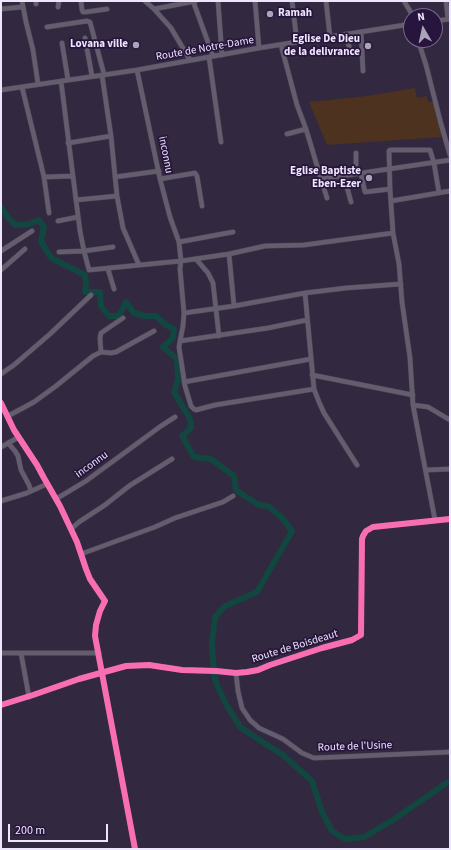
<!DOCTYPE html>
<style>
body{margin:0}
#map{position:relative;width:451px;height:850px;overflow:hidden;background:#32283f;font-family:"Source Sans 3",sans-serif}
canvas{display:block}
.frame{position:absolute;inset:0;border:2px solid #eee6fc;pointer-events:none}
.north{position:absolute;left:403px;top:8px;width:40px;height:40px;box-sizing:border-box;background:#27153d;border:1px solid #776989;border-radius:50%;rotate:351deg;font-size:11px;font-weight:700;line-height:16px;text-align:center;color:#eee6fc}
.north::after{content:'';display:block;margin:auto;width:14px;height:18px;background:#aca4ba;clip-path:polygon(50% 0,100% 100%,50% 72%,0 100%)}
.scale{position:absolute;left:8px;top:824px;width:100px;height:18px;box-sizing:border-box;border:2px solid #eee6fc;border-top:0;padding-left:5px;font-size:12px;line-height:14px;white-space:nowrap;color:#eee6fc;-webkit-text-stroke:3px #27153d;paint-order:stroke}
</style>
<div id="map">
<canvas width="451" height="850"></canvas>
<div class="frame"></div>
<div class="north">N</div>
<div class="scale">200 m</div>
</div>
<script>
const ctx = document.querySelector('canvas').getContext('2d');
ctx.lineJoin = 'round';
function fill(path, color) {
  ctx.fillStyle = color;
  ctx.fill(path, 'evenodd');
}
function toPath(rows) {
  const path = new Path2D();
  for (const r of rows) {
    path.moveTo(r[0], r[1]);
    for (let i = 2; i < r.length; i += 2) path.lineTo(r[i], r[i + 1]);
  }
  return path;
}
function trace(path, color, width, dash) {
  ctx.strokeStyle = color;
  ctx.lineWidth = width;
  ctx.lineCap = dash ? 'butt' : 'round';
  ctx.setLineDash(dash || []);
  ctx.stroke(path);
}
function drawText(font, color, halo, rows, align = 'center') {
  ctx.font = font + ' "Source Sans 3",sans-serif';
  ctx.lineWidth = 3.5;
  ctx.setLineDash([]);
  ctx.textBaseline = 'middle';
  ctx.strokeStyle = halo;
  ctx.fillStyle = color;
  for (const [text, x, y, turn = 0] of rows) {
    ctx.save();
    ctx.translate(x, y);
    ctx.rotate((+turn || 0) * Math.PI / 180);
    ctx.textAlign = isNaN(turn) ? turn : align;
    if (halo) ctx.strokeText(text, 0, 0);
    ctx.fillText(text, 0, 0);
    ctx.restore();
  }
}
fill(toPath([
 [415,88,417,98,427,96,428,102,435,101,442,137,327,145,309,102,367,96]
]), '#4c321f');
trace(toPath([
 [1,207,7,216,15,225,29,224,39,220,44,227,41,241,51,258,85,275,86,284,85,292,100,292,101,306,109,316,119,316,126,302,134,313,145,316,156,316,166,325,174,329,173,338,163,347,177,359,178,380,174,392,190,419,191,428,182,436,194,457,211,459,234,476,236,490,257,504,270,507,284,520,292,531,257,592,225,606,215,617,212,642,214,674,216,683,226,704,240,727,261,741,283,755,312,781,322,812,332,831,345,839,364,837,393,820,448,782,450,782]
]), '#124641', 6);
const minor = toPath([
 [22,1,26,22,33,50,38,84],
 [36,1,36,4],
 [81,1,82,10,83,12,86,12,107,9],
 [145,1,154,9,171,28,190,60],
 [193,1,213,56],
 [218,1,222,55],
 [255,1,259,48],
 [292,1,297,42],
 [326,1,330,37],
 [404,1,413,16],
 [446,1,448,19],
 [58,7,59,1],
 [1,9,22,7],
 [154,9,196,1],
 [435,21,450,19],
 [47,27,87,21,90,22,104,74],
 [361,32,363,71],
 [346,34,351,54],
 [85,38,92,76],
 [418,40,426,65,441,124,450,155],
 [62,43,68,80],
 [281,45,297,105,306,129,321,179,450,160],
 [209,57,221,142],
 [137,70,160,179,170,217,179,242,181,261,180,269,184,313,183,326,180,341,268,328,307,320],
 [61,81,76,200,80,231,84,251,113,247],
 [22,87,44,177,73,176],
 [1,90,137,70,259,48,411,24],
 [287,134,306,129],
 [68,143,111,136],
 [356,153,356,174],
 [361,174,365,192,390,189],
 [344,176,351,202],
 [44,177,49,213],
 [115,177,159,171],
 [160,179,195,173,197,176,202,206],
 [321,179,327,198],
 [117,196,123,228,139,265],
 [76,200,117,196,111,136,102,75],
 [391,201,450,191],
 [58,221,78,217],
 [179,242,233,232],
 [1,251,32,231],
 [59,252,84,251,89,270,181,261,229,254,265,246,304,245,393,233],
 [229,254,234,306,305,293,314,389,319,402,324,413,357,465],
 [196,259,208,273,213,283,219,336],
 [108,269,114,289],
 [1,270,25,249],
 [305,293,346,288,401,284],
 [184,313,234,306],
 [180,341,179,347,185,386,191,406,194,409,196,410,215,405,314,389],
 [101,352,100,338,101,333,123,318],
 [1,374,14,365,50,334,91,295],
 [312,375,413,395],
 [184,382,311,359],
 [1,403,14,430,37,465,44,478,60,506,77,542,86,569,90,579,105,601,100,611,96,625,95,636,135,849],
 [413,405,428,407,450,420],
 [8,416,34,402,56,386,93,356,101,352,111,353,116,352,154,331],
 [8,443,15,451,18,456,21,470,29,485,31,491],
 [1,447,19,437],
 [427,470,450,469],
 [56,499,86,481,161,426,175,417],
 [1,501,27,493,47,484],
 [435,520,413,405,410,358,402,302,399,264,393,233,390,189,389,151,390,150,430,150,434,163,439,193],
 [71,529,79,522,105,505,129,486,172,459],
 [81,554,155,527,175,518,223,502,233,496],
 [1,653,99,653],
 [21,653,29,697],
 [236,673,238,691,242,708,250,720,259,728,283,739,302,753,314,758,450,752],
 [1,705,33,695,79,679,126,666,149,665,182,670,216,671,236,673,247,672,258,670,270,665,322,648,352,640,361,635,362,539,363,536,366,531,373,527,450,519]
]);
trace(minor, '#4c4457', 5.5);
trace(minor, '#635d6e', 4.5);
trace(toPath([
 [1,403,14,430,37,465,44,478,60,506,77,542,86,569,90,579,105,601,100,611,96,625,95,636,135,849],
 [1,705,33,695,79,679,126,666,149,665,182,670,216,671,236,673,247,672,258,670,270,665,322,648,352,640,361,635,362,539,363,536,366,531,373,527,450,519]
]), '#f96db3', 6);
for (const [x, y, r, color] of [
 [270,14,4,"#aca4ba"],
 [136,45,4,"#aca4ba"],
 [368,46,4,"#aca4ba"],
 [369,178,4,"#aca4ba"]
]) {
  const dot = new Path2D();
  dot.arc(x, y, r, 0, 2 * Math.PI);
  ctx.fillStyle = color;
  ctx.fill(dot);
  trace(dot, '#27153d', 1.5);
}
drawText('bold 11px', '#eee6fc', '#27153d', [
 ["Ramah",278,14,"left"],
 ["Eglise De Dieu",360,40],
 ["de la delivrance",360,53],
 ["Lovana ville",128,45],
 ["Eglise Baptiste",361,172],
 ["Eben-Ezer",361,185]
], 'right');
drawText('11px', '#eee6fc', '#27153d', [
 ["Route de Notre-Dame",205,49,-10],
 ["inconnu",165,155,79],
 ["inconnu",92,465,-36],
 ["Route de Boisdeaut",295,647,-17],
 ["Route de l'Usine",355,747,-2]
]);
</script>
